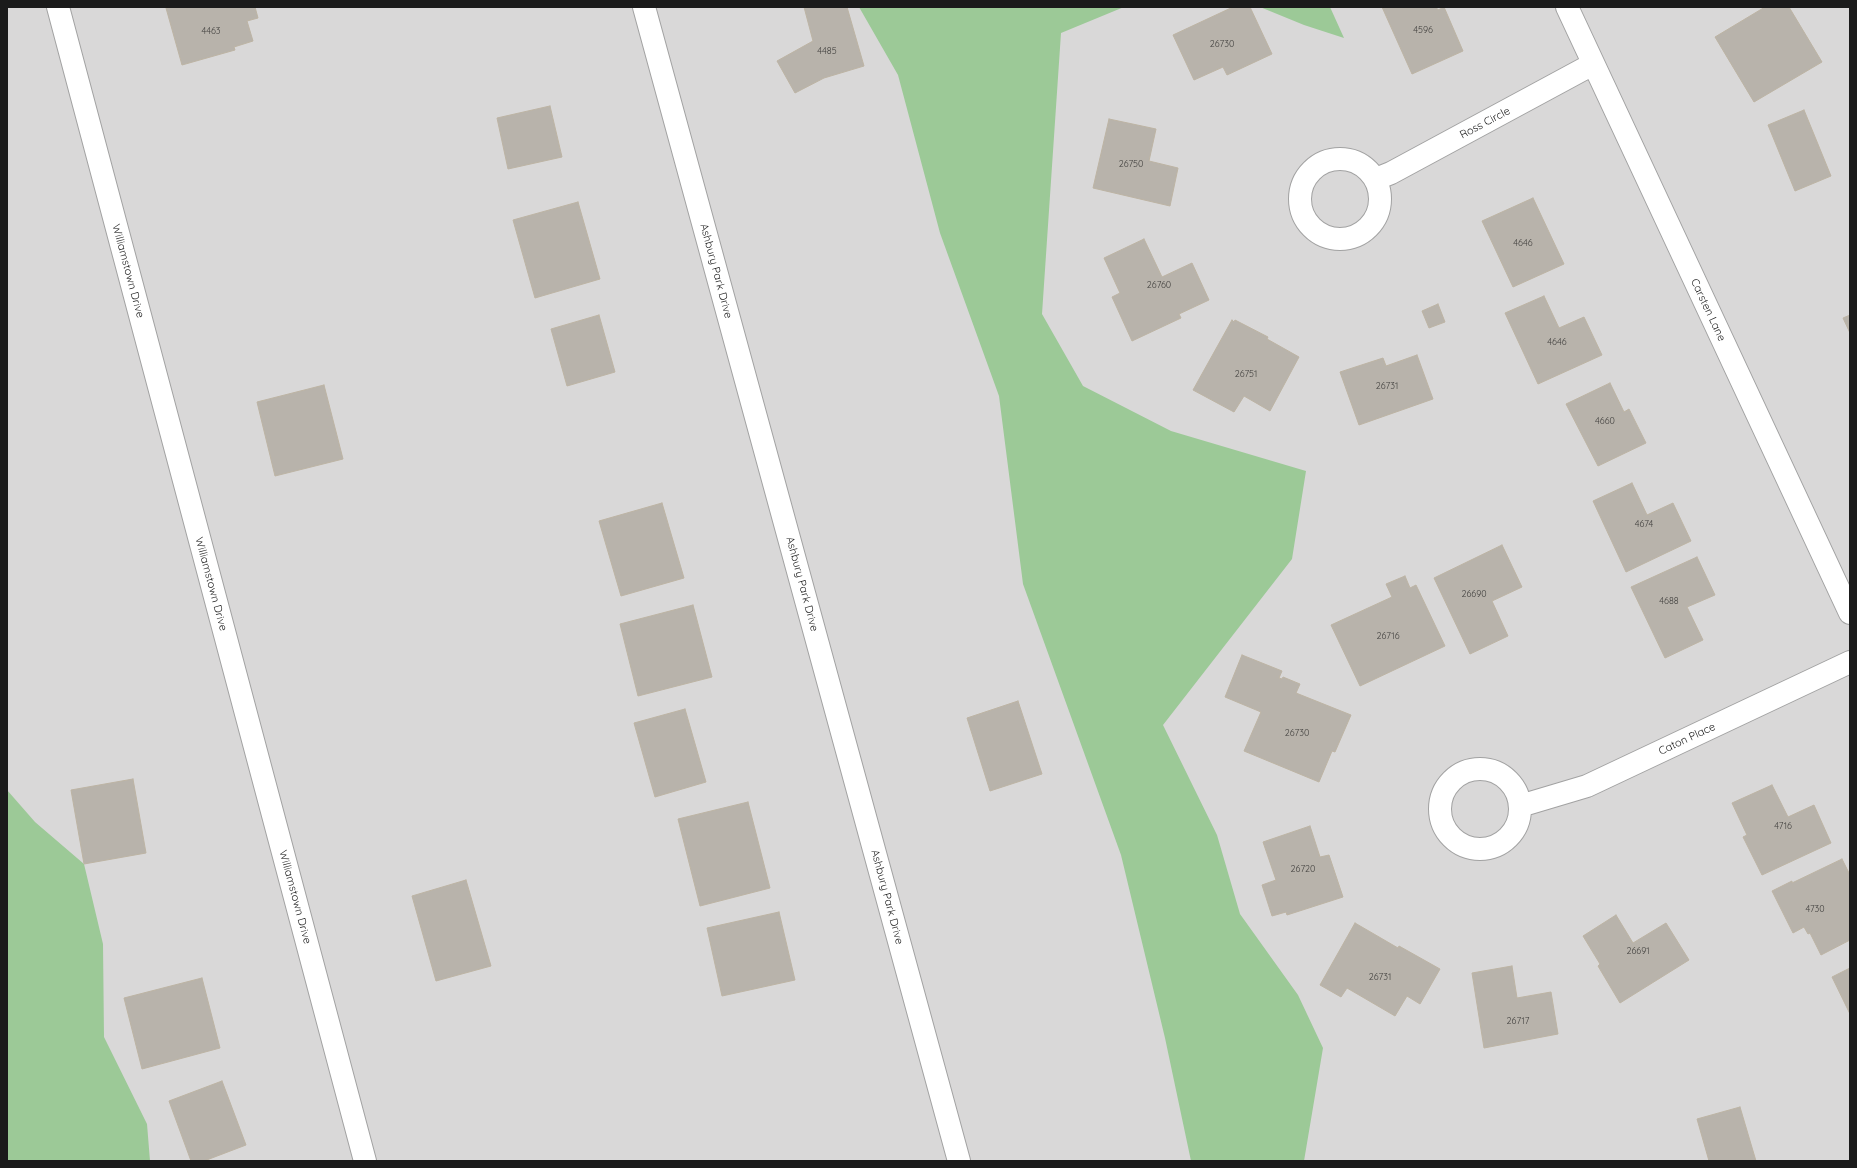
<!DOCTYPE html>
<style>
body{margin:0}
#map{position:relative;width:1857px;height:1168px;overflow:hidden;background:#ecebe1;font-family:Quicksand,sans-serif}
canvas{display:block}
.frame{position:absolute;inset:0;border:8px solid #1b1b1b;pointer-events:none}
</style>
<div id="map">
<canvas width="1857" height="1168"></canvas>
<div class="frame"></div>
</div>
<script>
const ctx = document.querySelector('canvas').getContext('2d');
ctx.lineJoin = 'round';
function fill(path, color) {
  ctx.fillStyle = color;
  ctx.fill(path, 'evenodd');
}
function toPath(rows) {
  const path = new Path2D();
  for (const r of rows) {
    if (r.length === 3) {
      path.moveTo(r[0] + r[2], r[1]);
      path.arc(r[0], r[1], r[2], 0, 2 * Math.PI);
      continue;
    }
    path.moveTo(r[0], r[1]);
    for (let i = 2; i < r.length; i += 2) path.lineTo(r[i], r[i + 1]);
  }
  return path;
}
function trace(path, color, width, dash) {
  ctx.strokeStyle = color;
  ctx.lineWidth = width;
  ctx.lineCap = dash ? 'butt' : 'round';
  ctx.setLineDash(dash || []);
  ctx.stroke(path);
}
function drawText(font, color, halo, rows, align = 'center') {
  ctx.font = font + ' Quicksand,sans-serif';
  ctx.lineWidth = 3;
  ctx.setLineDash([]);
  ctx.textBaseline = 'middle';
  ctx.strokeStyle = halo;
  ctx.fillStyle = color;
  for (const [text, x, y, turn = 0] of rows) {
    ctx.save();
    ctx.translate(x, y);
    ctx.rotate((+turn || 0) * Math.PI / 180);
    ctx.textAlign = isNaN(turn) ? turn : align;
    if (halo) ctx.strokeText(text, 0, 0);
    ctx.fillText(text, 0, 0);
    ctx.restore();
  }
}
fill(toPath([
 [7,7,1850,7,1850,1161,7,1161]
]), '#d9d8d8');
fill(toPath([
 [859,7,1124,7,1061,33,1042,314,1083,386,1171,431,1306,471,1292,559,1163,725,1217,835,1240,914,1298,995,1323,1048,1304,1161,1191,1161,1165,1038,1121,855,1023,584,999,396,940,233,898,75],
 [1260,7,1330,7,1344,38,1304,25],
 [7,790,35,822,84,864,103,944,104,1037,147,1124,150,1161,7,1161]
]), '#9cc997');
const building = toPath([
 [169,7,255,7,258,18,247,21,253,41,234,47,235,50,182,65,166,8,169,7],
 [804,7,847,7,864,66,824,78,795,93,777,61,813,41,804,7],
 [1233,7,1250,7,1272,54,1227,75,1223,67,1194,80,1173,35,1233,7],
 [1382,7,1436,7,1438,10,1444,7,1463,51,1412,74,1382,7],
 [1765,7,1789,7,1822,62,1754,102,1715,37,1765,7],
 [550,106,562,157,508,169,497,118,550,106],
 [1804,110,1831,176,1795,191,1768,125,1804,110],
 [1109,119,1156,129,1149,161,1178,168,1170,206,1093,188,1109,119],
 [1533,198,1564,264,1513,287,1482,221,1533,198],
 [578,202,600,279,535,298,513,220,578,202],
 [1144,239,1162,277,1192,263,1209,300,1179,314,1181,318,1132,341,1112,297,1120,293,1104,258,1144,239],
 [1544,296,1559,328,1584,317,1602,355,1538,384,1505,313,1544,296],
 [1438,304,1445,322,1429,328,1422,311,1438,304],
 [599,315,615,372,567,386,551,329,599,315],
 [1850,315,1850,333,1843,318,1850,315],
 [1232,320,1234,322,1235,320,1268,337,1267,339,1299,357,1270,411,1244,396,1234,412,1193,390,1232,320],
 [1417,355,1433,399,1359,425,1340,372,1383,358,1386,366,1417,355],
 [1610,383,1624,412,1629,409,1646,443,1598,466,1566,404,1610,383],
 [324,385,343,459,275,476,257,402,324,385],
 [1632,483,1647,515,1673,503,1691,541,1626,572,1593,501,1632,483],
 [662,503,684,578,621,596,599,521,662,503],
 [1502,545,1522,587,1492,601,1508,636,1470,654,1434,578,1502,545],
 [1697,557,1715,595,1687,607,1703,640,1665,658,1631,587,1697,557],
 [1405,576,1410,588,1416,585,1445,646,1360,686,1331,625,1392,597,1386,584,1405,576],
 [693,605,712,677,638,696,620,624,693,605],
 [1242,655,1282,671,1279,678,1282,679,1283,677,1300,684,1296,693,1351,715,1335,752,1332,751,1319,782,1244,751,1261,712,1225,697,1242,655],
 [1018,701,1042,774,990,791,967,718,1018,701],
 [685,709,706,782,655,797,634,723,685,709],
 [133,779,146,853,84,864,71,790,133,779],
 [1772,785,1788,817,1814,805,1831,843,1762,875,1743,837,1747,835,1732,803,1772,785],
 [748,802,770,888,700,906,678,819,748,802],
 [1310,826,1320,857,1329,855,1343,897,1287,915,1286,912,1272,916,1262,885,1276,880,1263,842,1310,826],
 [1842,859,1850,875,1850,940,1821,955,1810,933,1808,934,1804,927,1793,933,1772,891,1792,881,1792,883,1842,859],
 [466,880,491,966,436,981,412,896,466,880],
 [779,912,795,980,722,996,707,928,779,912],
 [1616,915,1633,943,1666,923,1689,960,1620,1003,1598,966,1600,964,1583,936,1616,915],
 [1355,923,1398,948,1399,946,1440,969,1420,1004,1407,996,1395,1016,1347,988,1341,997,1320,985,1355,923],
 [1512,966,1517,998,1551,992,1558,1034,1484,1048,1472,973,1512,966],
 [1850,968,1850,1014,1832,977,1850,968],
 [202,978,220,1048,142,1069,124,998,202,978],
 [222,1081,246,1145,204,1161,191,1161,169,1101,222,1081],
 [1740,1107,1756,1161,1709,1161,1697,1119,1740,1107]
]);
fill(building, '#b8b3ab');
trace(building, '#bdb4a4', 1);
const minor = toPath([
 [58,7,365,1161],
 [644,7,959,1161],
 [1567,7,1850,613],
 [1340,199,40],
 [1376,179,1391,173,1593,64],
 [1480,809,40],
 [1520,806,1587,786,1850,662]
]);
trace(minor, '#a2a2a2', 24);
trace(minor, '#fff', 22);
drawText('9px', '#42413f', null, [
 ["4596",1423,30],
 ["4463",211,31],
 ["26730",1222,44],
 ["4485",827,51],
 ["26750",1131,164],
 ["4646",1523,243],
 ["26760",1159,285],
 ["4646",1557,342],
 ["26751",1246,374],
 ["26731",1387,386],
 ["4660",1605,421],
 ["4674",1644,524],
 ["26690",1474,594],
 ["4688",1669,601],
 ["26716",1388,636],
 ["26730",1297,733],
 ["4716",1783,826],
 ["26720",1303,869],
 ["4730",1815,909],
 ["26691",1638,951],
 ["26731",1380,977],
 ["26717",1518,1021]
]);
drawText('11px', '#1b1b1b', '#fff', [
 ["Ross Circle",1485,123,-28],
 ["Williamstown Drive",128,271,75],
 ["Ashbury Park Drive",716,271,75],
 ["Carsten Lane",1708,310,65],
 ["Williamstown Drive",211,584,75],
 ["Ashbury Park Drive",802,584,75],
 ["Caton Place",1687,739,-25],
 ["Williamstown Drive",295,897,75],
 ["Ashbury Park Drive",887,897,75]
]);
</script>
